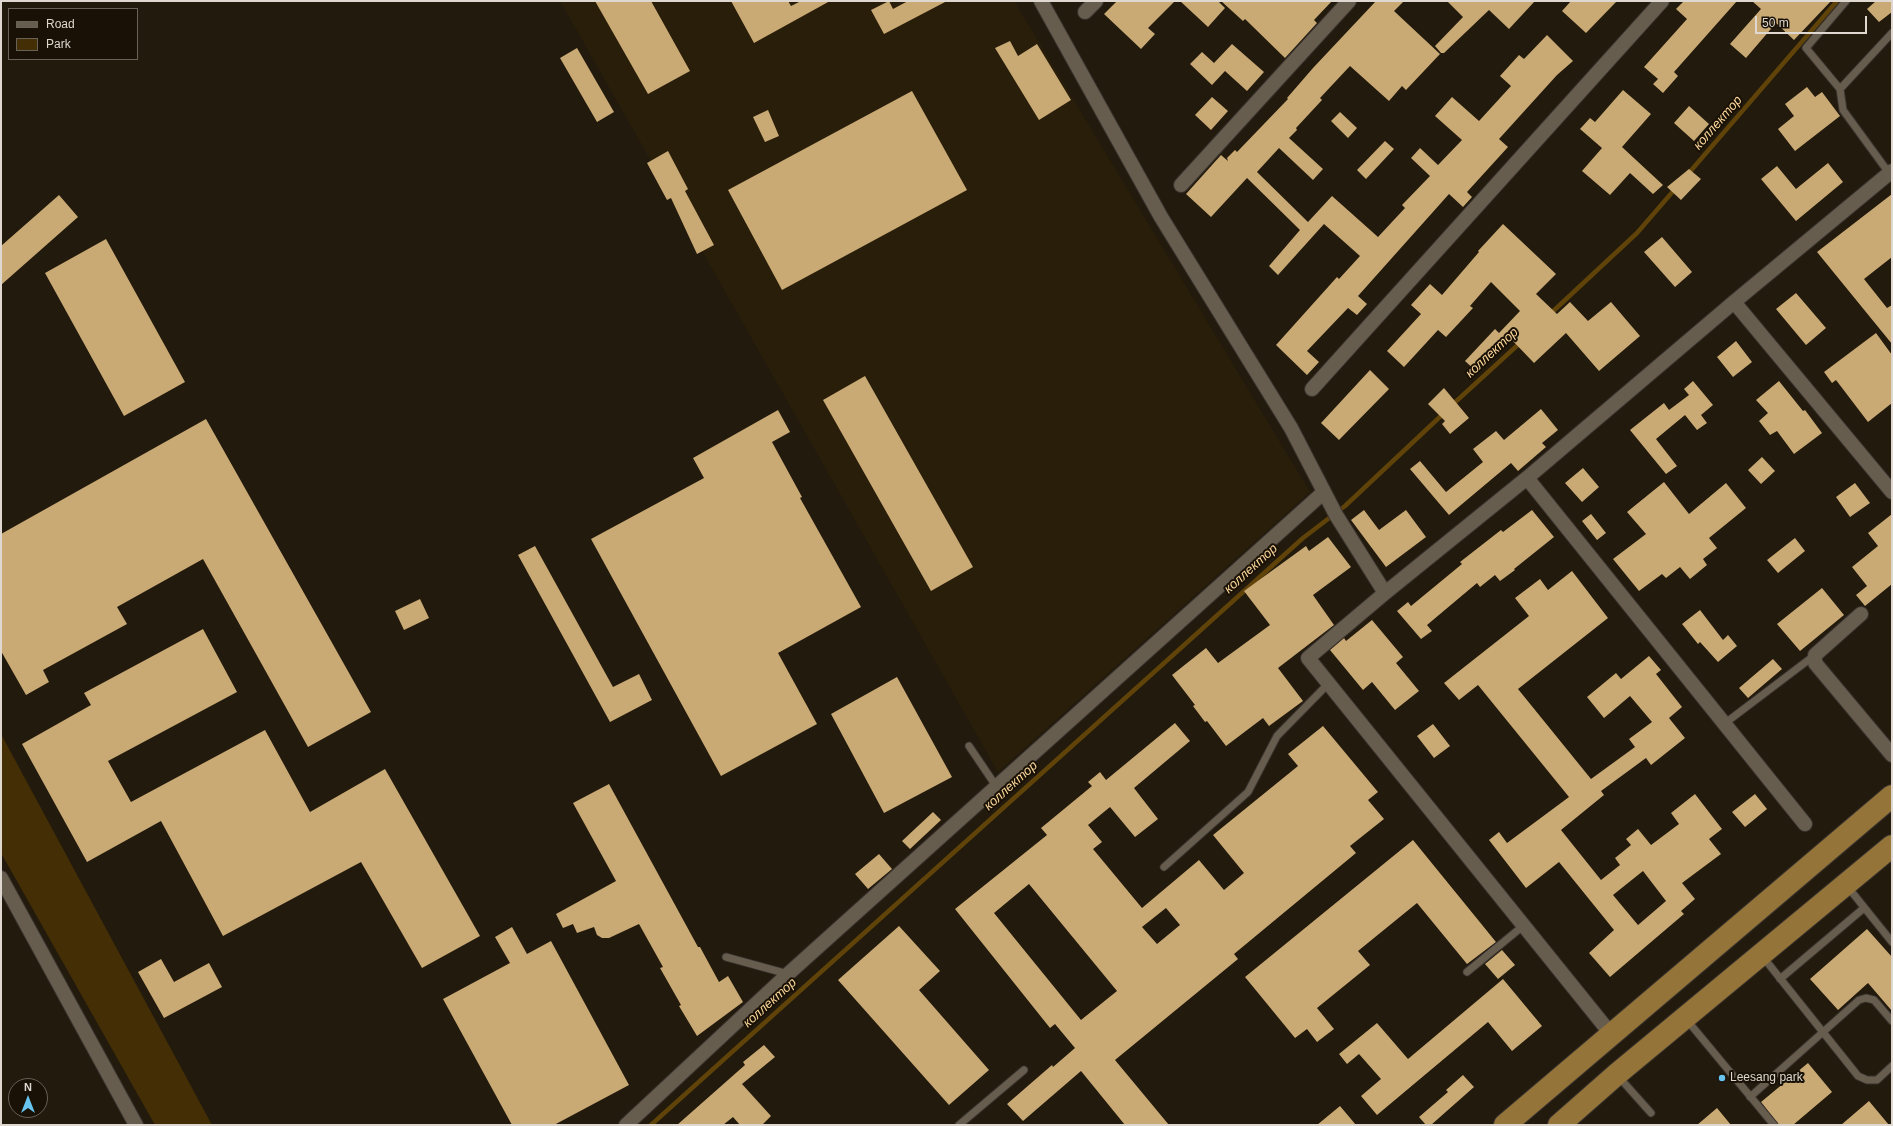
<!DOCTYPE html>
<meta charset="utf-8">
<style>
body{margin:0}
#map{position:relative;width:1893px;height:1126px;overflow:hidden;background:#221a0d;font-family:Arial,sans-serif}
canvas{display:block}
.frame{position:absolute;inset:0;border:2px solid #ded8d0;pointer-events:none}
.legend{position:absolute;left:8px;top:8px;width:130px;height:52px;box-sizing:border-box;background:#191105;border:1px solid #686156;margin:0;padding:5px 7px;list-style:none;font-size:12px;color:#ded8d0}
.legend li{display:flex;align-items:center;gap:8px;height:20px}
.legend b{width:20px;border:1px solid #686156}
.north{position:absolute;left:8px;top:1078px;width:40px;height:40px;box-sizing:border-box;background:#191105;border:1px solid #686156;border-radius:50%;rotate:0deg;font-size:11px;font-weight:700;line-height:16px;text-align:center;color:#ded8d0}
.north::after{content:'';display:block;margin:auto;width:14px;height:18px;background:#66c4ef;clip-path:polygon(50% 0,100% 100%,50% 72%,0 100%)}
.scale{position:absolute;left:1755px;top:16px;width:112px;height:18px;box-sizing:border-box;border:2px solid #ded8d0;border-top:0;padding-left:5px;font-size:12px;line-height:14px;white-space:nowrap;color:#ded8d0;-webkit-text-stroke:3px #191105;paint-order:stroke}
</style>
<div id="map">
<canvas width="1893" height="1126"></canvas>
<div class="frame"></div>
<ul class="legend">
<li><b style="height:5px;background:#675d4e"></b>Road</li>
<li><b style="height:11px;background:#432e05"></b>Park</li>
</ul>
<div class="north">N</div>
<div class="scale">50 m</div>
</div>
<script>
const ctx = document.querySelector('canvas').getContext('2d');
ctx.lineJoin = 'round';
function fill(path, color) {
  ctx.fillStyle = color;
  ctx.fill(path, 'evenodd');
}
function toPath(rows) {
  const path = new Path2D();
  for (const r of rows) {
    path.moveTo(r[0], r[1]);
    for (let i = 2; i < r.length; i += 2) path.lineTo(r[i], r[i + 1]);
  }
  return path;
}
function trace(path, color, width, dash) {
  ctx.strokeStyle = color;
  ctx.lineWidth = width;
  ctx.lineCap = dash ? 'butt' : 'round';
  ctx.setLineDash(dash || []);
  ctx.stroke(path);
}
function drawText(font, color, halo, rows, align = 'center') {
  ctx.font = font + ' Arial,sans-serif';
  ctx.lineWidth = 4;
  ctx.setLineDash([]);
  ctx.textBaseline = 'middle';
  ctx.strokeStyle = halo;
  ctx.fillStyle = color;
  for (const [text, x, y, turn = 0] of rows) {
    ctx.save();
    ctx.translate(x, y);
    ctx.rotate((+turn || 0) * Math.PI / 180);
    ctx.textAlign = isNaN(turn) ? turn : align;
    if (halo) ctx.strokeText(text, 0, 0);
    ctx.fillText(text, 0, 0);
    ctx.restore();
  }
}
fill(toPath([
 [560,1,1014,1,1310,492,998,772]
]), '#291e0a');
fill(toPath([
 [1,734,212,1125,155,1125,1,853]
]), '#432e05');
trace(toPath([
 [1688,174,1837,1],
 [1549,315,1637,233,1675,189],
 [1451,406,1521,342],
 [651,1125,1303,538,1345,506,1444,413]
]), '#604309', 4.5);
fill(toPath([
 [595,1,651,1,690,71,648,94],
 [731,1,788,1,791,6,801,1,830,1,754,43],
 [889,1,893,9,908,1,947,1,884,34,871,10],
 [1117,1,1175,1,1148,28,1155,34,1141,49,1104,14],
 [1180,1,1218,1,1225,8,1208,27],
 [1221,1,1332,1,1314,20,1317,23,1285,58,1245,19,1243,21],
 [1376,1,1404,1,1394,11,1440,54,1406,90,1402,86,1389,101,1350,66,1320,98,1322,100,1296,128,1297,130,1289,138,1323,169,1313,180,1279,148,1257,172,1308,222,1332,196,1378,237,1405,208,1402,205,1430,176,1411,158,1420,148,1438,165,1462,140,1435,116,1452,97,1479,121,1511,86,1500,76,1519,55,1524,59,1547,35,1573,61,1557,75,1499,139,1508,147,1467,192,1472,197,1463,207,1449,194,1358,296,1367,304,1357,315,1348,308,1307,351,1319,362,1307,375,1276,345,1337,277,1339,279,1360,256,1324,224,1278,275,1269,266,1300,230,1247,178,1211,217,1186,194,1221,155,1228,161,1227,158,1235,150,1237,152,1288,99,1287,98,1313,68],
 [1447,1,1535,1,1509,29,1489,10,1444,53,1441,53,1435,46,1463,17],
 [1571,1,1617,1,1586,33,1562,11],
 [1684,1,1737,1,1674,72,1678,76,1663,93,1653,84,1658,79,1644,67,1687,19,1676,9],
 [1752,1,1831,1,1794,40,1776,23,1746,58,1730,44,1761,9],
 [1876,1,1892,1,1892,12,1879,22,1867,9],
 [1010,41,1018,56,1037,44,1071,100,1039,120,995,48],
 [1232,44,1264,72,1247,91,1225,71,1212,85,1190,64,1202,52,1214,63],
 [577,48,614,112,597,122,560,58],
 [1807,87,1815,97,1822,92,1840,116,1795,151,1778,129,1794,116,1785,104],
 [1623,90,1651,114,1622,147,1663,185,1653,194,1630,173,1610,195,1582,171,1602,148,1580,129,1590,118,1595,122],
 [912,91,967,190,782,290,728,190],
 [1212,97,1228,111,1211,130,1195,115],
 [1689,106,1709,124,1694,141,1674,123],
 [768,110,779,136,765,142,753,117],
 [1340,112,1357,128,1348,138,1331,121],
 [1385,141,1394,149,1366,179,1357,170],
 [668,151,688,189,685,191,714,245,697,254,671,198,667,200,647,163],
 [1828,163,1843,182,1796,221,1761,179,1777,166,1796,189],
 [1689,169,1701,179,1681,200,1667,187],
 [1892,194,1892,257,1864,279,1887,308,1892,305,1892,344,1817,252],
 [59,195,78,217,1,285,1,246],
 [1503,224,1556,274,1536,294,1557,314,1570,302,1588,321,1611,302,1640,336,1599,371,1566,333,1534,363,1510,338,1477,372,1465,361,1495,329,1499,333,1520,311,1491,282,1470,306,1473,308,1446,337,1438,330,1404,367,1387,351,1421,314,1411,305,1430,284,1442,295,1479,252,1478,251],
 [1662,237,1692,272,1675,287,1644,252],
 [106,239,185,382,124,416,45,273],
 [1796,293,1826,328,1806,345,1776,309],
 [1876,333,1892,355,1892,403,1868,422,1836,380,1832,383,1824,372],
 [1736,341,1752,362,1733,377,1717,357],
 [1370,370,1389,389,1339,440,1321,423],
 [865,376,973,567,931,591,823,400],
 [1693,381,1713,405,1701,415,1707,423,1697,430,1685,415,1656,439,1677,466,1666,474,1630,430,1664,403,1669,410,1689,395,1684,389],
 [1779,381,1803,411,1805,410,1822,433,1794,454,1777,431,1770,435,1759,421,1768,413,1756,400],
 [1444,388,1469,418,1450,434,1442,424,1445,421,1428,404],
 [1541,409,1558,430,1542,443,1546,447,1518,471,1511,463,1449,515,1410,469,1420,461,1446,492,1483,462,1473,449,1496,431,1504,440],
 [778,410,790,432,772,442,802,497,800,498,861,607,778,653,817,724,721,776,591,539,704,478,693,458],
 [206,419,371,712,308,747,203,559,117,607,127,624,43,670,49,682,26,695,1,651,1,534],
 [1762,457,1775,471,1761,484,1748,470],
 [1583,468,1599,487,1582,502,1565,483],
 [1664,482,1689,514,1726,483,1746,508,1709,538,1717,548,1703,559,1707,565,1690,579,1680,567,1666,578,1662,574,1639,591,1613,559,1646,534,1627,512],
 [1855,483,1870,503,1850,517,1836,497],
 [1364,510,1379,530,1406,510,1426,537,1386,567,1351,520],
 [1532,510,1554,537,1514,569,1515,570,1500,581,1495,575,1480,587,1477,583,1427,625,1432,631,1421,639,1397,611,1408,602,1411,606,1462,564,1460,562,1501,530,1503,532],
 [1591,514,1606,533,1597,540,1582,521],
 [1892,514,1892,584,1865,606,1856,595,1867,586,1852,567,1878,546,1868,533],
 [1328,537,1351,567,1313,595,1334,625,1278,668,1303,701,1269,726,1263,718,1226,746,1207,721,1205,722,1193,706,1195,705,1172,675,1206,648,1218,663,1270,625,1244,591,1306,546,1309,551],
 [1795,538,1805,551,1778,573,1767,560],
 [535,546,613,687,639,674,652,700,610,722,518,555],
 [1572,571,1608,618,1518,689,1591,779,1635,747,1629,739,1652,722,1630,696,1604,718,1587,697,1616,673,1621,679,1649,656,1661,670,1656,674,1682,707,1669,718,1685,738,1651,765,1646,758,1601,791,1604,795,1561,830,1601,880,1620,865,1615,858,1631,845,1626,839,1638,829,1651,845,1679,824,1671,813,1695,794,1722,829,1709,839,1721,854,1682,883,1695,899,1681,911,1684,914,1610,977,1589,953,1614,930,1559,862,1526,888,1489,840,1499,832,1507,843,1569,797,1478,685,1459,700,1444,683,1529,616,1515,598,1540,579,1548,590],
 [1643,871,1666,901,1638,925,1613,895],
 [1822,588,1844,615,1800,651,1777,624],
 [420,599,429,618,404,630,395,611],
 [1700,610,1723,640,1728,635,1737,646,1718,662,1700,642,1698,644,1682,624],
 [1372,620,1403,657,1396,663,1419,691,1395,710,1372,682,1363,690,1330,650,1344,638,1346,641],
 [203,629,237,692,108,761,131,802,265,730,310,812,385,769,480,936,422,968,361,862,223,936,161,821,87,862,22,744,91,705,84,693],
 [1773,659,1782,669,1748,698,1739,688],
 [897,677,952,777,884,813,831,714],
 [1175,723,1190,741,1134,788,1158,819,1135,837,1110,807,1088,825,1102,842,1093,849,1142,908,1199,860,1224,890,1244,873,1213,835,1298,766,1288,754,1323,726,1378,792,1368,800,1384,819,1350,846,1356,853,1234,954,1238,959,1115,1060,1169,1125,1125,1125,1081,1071,1023,1121,1007,1104,1052,1065,1053,1067,1075,1048,1055,1024,1050,1028,955,909,1047,835,1041,828,1092,786,1088,782,1100,772,1106,780],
 [1029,884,1117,991,1081,1020,994,913],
 [1166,908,1180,925,1157,944,1142,927],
 [1433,724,1450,746,1434,758,1417,736],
 [609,784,698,947,700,947,719,982,728,976,743,1002,697,1036,679,1006,681,1005,660,968,663,967,639,924,609,938,602,938,597,935,594,927,577,933,573,924,563,928,556,914,616,881,573,803],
 [1755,794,1767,809,1745,827,1732,812],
 [933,812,941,820,910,849,902,841],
 [1413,840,1496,942,1467,964,1417,903,1358,951,1370,965,1317,1008,1334,1029,1317,1042,1307,1029,1295,1038,1245,977],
 [879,854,892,869,868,889,855,874],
 [899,926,940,971,919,990,989,1070,949,1105,838,980],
 [512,927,527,954,551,941,629,1085,554,1125,512,1125,443,999,510,963,495,937],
 [1867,929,1892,957,1892,1011,1868,983,1838,1010,1810,979],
 [1502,950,1515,965,1498,979,1485,964],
 [161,959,174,982,209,963,222,987,164,1018,138,972],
 [1503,979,1542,1026,1512,1051,1488,1022,1377,1115,1361,1096,1381,1079,1359,1054,1347,1064,1339,1054,1377,1023,1408,1059],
 [764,1045,775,1057,742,1084,771,1116,762,1125,740,1125,733,1117,723,1125,677,1125,745,1065,743,1062],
 [1808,1063,1832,1092,1793,1125,1779,1125,1761,1102],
 [1463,1075,1474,1087,1431,1125,1426,1125,1419,1117,1448,1092,1446,1090],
 [1869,1101,1889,1125,1841,1125],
 [1340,1106,1356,1125,1317,1125],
 [1717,1108,1731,1125,1697,1125]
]), '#c9a974');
const service = toPath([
 [1846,1,1806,48,1840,89,1843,110,1889,173],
 [1840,89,1892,33],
 [1724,724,1815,655],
 [969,746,996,786],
 [1164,867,1248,792,1277,736,1329,683],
 [1847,886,1892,942],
 [726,957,788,974],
 [1763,957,1858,1076,1867,1080,1877,1080,1892,1066],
 [1467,972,1523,926],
 [1780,979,1864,908],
 [1686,1019,1774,1125],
 [1618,1076,1651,1113],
 [1750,1097,1859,1000,1866,998,1874,1000,1892,1021],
 [959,1125,1024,1070]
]);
const minor = toPath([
 [1041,1,1161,217,1291,428,1336,515,1385,593],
 [1085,12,1096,1],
 [1181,185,1349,1],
 [1734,302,1892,492],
 [1312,389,1662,1],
 [1527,478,1805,824],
 [1861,614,1815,655,1815,663,1892,755],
 [1,878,136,1125],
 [1611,1034,1308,658,1385,593,1527,478,1734,302,1892,171],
 [626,1125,788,974,1324,492]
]);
const trunk = toPath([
 [1505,1125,1892,796],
 [1559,1125,1617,1074,1892,846]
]);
trace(service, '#39332e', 9);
trace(minor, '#39332e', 16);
trace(trunk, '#39332e', 24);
trace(service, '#675d4e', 7);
trace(minor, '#675d4e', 14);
trace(trunk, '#947438', 22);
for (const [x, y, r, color] of [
 [1722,1078,4,"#66c4ef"]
]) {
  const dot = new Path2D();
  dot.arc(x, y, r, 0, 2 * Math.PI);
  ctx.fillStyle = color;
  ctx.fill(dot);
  trace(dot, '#191105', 1.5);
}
drawText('12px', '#ded8d0', '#191105', [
 ["Leesang park",1730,1078]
], 'left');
drawText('italic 13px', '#fdd89c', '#191105', [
 ["коллектор",1718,123,-49],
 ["коллектор",1492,353,-43],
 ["коллектор",1251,569,-42],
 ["коллектор",1011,786,-42],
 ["коллектор",770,1003,-42]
]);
</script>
